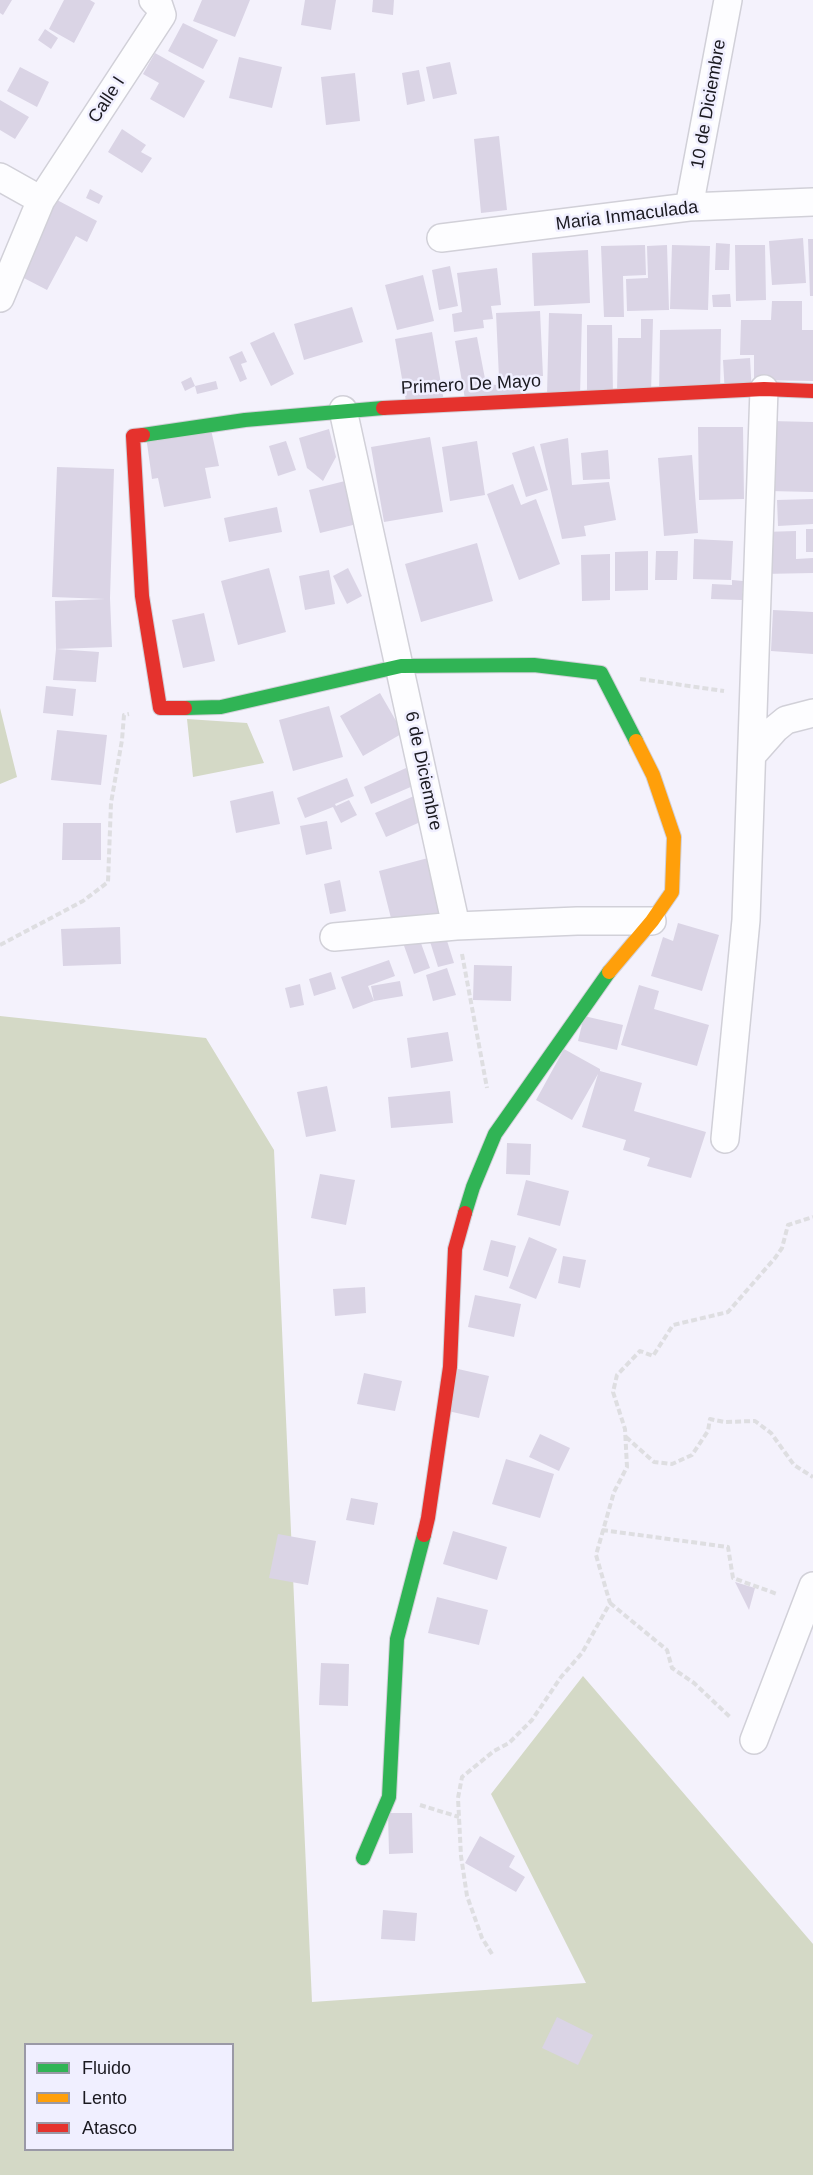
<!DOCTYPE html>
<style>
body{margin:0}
#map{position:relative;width:813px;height:2175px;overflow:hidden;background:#f4f2fc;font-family:Helvetica,sans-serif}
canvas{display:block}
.legend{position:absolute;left:24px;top:2043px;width:210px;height:108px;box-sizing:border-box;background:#f0efff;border:2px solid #9a99a6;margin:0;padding:8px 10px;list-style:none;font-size:18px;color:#1a1920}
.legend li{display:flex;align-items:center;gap:12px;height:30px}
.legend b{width:30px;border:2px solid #9a99a6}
</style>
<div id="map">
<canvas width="813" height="2175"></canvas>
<ul class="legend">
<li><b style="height:8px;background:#30b455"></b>Fluido</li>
<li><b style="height:8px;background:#ff9f0a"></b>Lento</li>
<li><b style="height:8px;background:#e5322d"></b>Atasco</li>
</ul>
</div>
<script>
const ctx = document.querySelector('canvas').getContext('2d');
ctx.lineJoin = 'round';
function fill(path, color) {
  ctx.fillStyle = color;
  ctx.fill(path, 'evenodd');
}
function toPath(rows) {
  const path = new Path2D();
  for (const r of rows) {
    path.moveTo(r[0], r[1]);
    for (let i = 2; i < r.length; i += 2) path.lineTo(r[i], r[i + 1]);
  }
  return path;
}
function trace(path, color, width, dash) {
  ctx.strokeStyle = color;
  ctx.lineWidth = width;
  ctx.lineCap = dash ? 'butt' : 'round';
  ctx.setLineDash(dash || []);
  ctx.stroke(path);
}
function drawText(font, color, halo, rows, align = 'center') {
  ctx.font = font + ' Helvetica,sans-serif';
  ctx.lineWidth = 5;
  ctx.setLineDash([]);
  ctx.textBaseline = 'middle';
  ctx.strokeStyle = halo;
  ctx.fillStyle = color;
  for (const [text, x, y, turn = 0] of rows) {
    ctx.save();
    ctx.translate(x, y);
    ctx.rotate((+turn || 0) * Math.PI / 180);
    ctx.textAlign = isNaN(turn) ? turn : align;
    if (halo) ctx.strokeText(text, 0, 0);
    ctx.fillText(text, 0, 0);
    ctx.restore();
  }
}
fill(toPath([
 [0,708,17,777,0,784],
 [187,719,247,723,264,763,193,777],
 [0,1016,206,1038,274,1150,312,2002,586,1983,491,1794,583,1676,813,1944,813,2175,0,2175],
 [26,2044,232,2044,232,2150,26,2150]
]), '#d4d9c6');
fill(toPath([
 [0,0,12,0,3,15,0,13],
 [64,0,90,0,95,3,74,43,49,29],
 [202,0,250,0,235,37,193,21],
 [305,0,336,0,331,30,301,25],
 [373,0,394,0,393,15,372,12],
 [183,23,218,40,203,69,168,51],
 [45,29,58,38,51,49,38,40],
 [155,53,205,81,184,118,150,99,159,83,143,74],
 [239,57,282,67,272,108,229,98],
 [450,62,457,94,433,99,426,67],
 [20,67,49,82,37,107,7,91],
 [419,70,425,101,407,105,402,73],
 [355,73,360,121,326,125,321,77],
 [0,100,29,117,15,139,0,130],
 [122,129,146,145,141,152,152,158,142,173,108,152],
 [499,136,507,210,481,213,474,139],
 [90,189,103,196,99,204,86,198],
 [57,200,97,221,87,242,76,236,47,290,18,275],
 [803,238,806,283,772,285,769,241],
 [808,239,813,239,813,296,810,296],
 [716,243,730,244,729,270,715,270],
 [645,245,646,275,623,276,624,317,604,317,601,246],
 [667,245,669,310,627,311,626,279,648,278,647,246],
 [672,245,710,246,708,310,670,309],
 [735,245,765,245,766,300,736,301],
 [588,250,590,303,534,306,532,253],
 [450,266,458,306,439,310,432,270],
 [497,268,501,305,491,306,493,319,483,320,484,328,454,332,452,314,462,312,457,273],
 [423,275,434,321,397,330,385,285],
 [730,294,731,307,713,307,712,295],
 [772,301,802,301,802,330,813,330,813,381,754,380,754,355,740,355,741,320,771,320],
 [352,307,363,342,304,360,294,324],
 [540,311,543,376,499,378,496,313],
 [549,313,582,314,580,396,547,395],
 [641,319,653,319,651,394,617,394,618,338,641,338],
 [587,325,612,325,613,396,587,397],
 [721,329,720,396,659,396,660,330],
 [274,332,294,374,271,386,250,343],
 [432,332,444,401,407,407,395,339],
 [477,337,486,384,497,385,519,381,521,395,466,405,455,341],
 [242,351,247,362,241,364,247,379,240,382,229,357],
 [750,358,752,394,725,395,723,360],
 [191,377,195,386,185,391,181,382],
 [216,381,218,389,197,394,195,386],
 [771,421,813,422,813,492,769,491],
 [210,425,219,466,205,468,211,498,164,507,158,478,152,479,146,436],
 [698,427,743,427,744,499,699,500],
 [329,429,336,457,323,481,307,468,299,438],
 [430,437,443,512,384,522,371,447],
 [568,438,572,485,609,482,616,520,584,526,586,536,562,539,540,444],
 [286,441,296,470,278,476,269,446],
 [477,441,485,495,450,501,442,447],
 [534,446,548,490,526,497,512,453],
 [608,450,610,479,583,480,581,453],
 [692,455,698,533,664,536,658,458],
 [57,467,114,469,110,598,112,647,56,649,99,652,96,682,53,680,56,649,55,601,105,599,52,597],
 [345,481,357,524,320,533,309,490],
 [513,484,521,505,536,499,560,564,519,580,487,494],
 [813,499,813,524,778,526,777,500],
 [277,507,282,532,229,542,224,518],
 [806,529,813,529,813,552,806,552],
 [796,531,796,559,813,558,813,573,763,574,763,532],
 [694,539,733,541,731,580,693,579],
 [477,543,493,601,421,622,405,564],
 [648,551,648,590,615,591,615,552],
 [656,551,678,551,677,580,655,580],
 [610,554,610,600,582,601,581,555],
 [269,568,286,632,238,645,221,581],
 [348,568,362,596,347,604,333,576],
 [329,570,335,604,305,610,299,576],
 [732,580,743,581,742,600,711,599,712,584,732,585],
 [773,610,813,612,813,654,771,651],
 [204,613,215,661,183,668,172,620],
 [46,686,76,689,73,716,43,713],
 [380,693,403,733,363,756,340,716],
 [329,706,343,757,293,771,279,720],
 [57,730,107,735,101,785,51,780],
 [406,768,413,786,371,804,364,787],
 [347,778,354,796,335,804,336,806,349,800,357,815,341,823,333,807,305,818,297,798],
 [273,791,280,824,236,833,230,801],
 [414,796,425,820,386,837,375,813],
 [327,821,332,849,306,855,300,826],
 [63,823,101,823,101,860,62,860],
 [428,858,442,913,393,926,379,871],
 [340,880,346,911,330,914,324,884],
 [678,923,719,935,702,991,651,976,663,937,673,941],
 [120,927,121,964,63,966,61,929],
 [443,928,454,963,438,967,427,932],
 [418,935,430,968,414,974,402,940],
 [389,960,395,976,368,986,374,1001,371,986,400,981,403,996,374,1001,353,1009,341,977],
 [474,965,512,966,511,1001,473,1000],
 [447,968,456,995,433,1001,426,975],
 [331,972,336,989,314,996,309,979],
 [300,984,304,1005,290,1008,285,988],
 [639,985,659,991,654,1009,709,1025,697,1066,621,1045],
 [584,1016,623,1025,617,1050,578,1041],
 [448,1032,453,1061,411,1068,407,1038],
 [564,1049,600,1069,600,1071,642,1083,634,1111,706,1132,691,1178,647,1166,650,1158,623,1150,626,1140,582,1127,598,1074,572,1120,536,1100],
 [327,1086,336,1131,306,1137,297,1092],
 [450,1091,453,1123,391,1128,388,1097],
 [507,1143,531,1144,530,1175,506,1174],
 [320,1174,355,1180,346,1225,311,1218],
 [526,1180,569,1191,560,1226,517,1215],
 [529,1237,557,1249,536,1299,509,1288],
 [491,1240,516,1246,508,1277,483,1270],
 [563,1256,586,1260,580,1288,558,1283],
 [365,1287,366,1313,335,1316,333,1289],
 [475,1295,521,1304,514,1337,468,1327],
 [458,1369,489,1376,479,1418,448,1411],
 [364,1373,402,1381,395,1411,357,1404],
 [540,1434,570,1448,559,1471,529,1457],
 [506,1459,554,1474,540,1518,492,1504],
 [351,1498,378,1503,374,1525,346,1520],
 [453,1531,507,1547,497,1580,443,1564],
 [278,1534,316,1541,308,1585,269,1578],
 [735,1582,755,1588,749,1610],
 [437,1597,488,1610,479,1645,428,1633],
 [321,1663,349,1664,348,1706,319,1705],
 [388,1813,412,1813,413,1853,389,1854],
 [480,1836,515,1856,509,1867,525,1877,516,1892,465,1863],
 [383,1910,417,1913,415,1941,381,1939],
 [557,2017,593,2035,578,2065,542,2048]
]), '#dad4e5');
const street = toPath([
 [0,177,41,200],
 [689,207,728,0],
 [441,238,689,207,813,202],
 [0,298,41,200,162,15,159,6,153,0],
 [343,410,456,926],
 [752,755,775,729,786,720,813,713],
 [334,937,456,926,577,921,652,921],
 [725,1139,746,920,764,389],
 [754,1740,813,1586]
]);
const fast = toPath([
 [143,435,245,420,383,408],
 [185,708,221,707,401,666,534,665,601,673,636,741],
 [465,1213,473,1187,495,1134,609,972],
 [363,1858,389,1797,397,1639,424,1535]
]);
const slow = toPath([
 [609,972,652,921,672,892,674,837,653,775,636,741]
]);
const jam = toPath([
 [383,408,764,389,813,391],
 [143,435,133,436,142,596,160,708,185,708],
 [424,1535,428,1518,450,1367,455,1249,465,1213]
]);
trace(street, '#d1d0d8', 30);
trace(fast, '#d1d0d8', 16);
trace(slow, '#d1d0d8', 16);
trace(jam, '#d1d0d8', 16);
trace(toPath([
 [640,679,724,691],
 [0,945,83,901,108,882,111,803,122,740,124,715,129,714],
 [462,954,487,1088],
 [626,1437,654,1462,672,1464,692,1455,708,1431,710,1419,724,1422,755,1421,771,1433,794,1465,813,1477],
 [602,1530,728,1547,733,1578,777,1594],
 [610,1603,667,1650,672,1668,694,1683,731,1718],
 [420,1805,459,1817],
 [492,1954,482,1938,467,1896,461,1856,458,1798,462,1777,494,1751,509,1743,532,1720,561,1677,582,1653,610,1603,596,1555,614,1492,627,1467,625,1429,613,1392,617,1375,640,1351,653,1356,673,1325,728,1312,775,1258,782,1248,788,1225,813,1217]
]), '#dedee1', 4, [6, 3]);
trace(street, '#fdfdff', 27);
trace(fast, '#30b455', 14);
trace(slow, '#ff9f0a', 14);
trace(jam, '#e5322d', 14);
drawText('18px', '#1a1920', '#f0efff', [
 ["Calle I",107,100,-57],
 ["10 de Diciembre",709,104,-80],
 ["Maria Inmaculada",627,216,-7],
 ["Primero De Mayo",471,385,-3],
 ["6 de Diciembre",423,771,78]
]);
</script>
